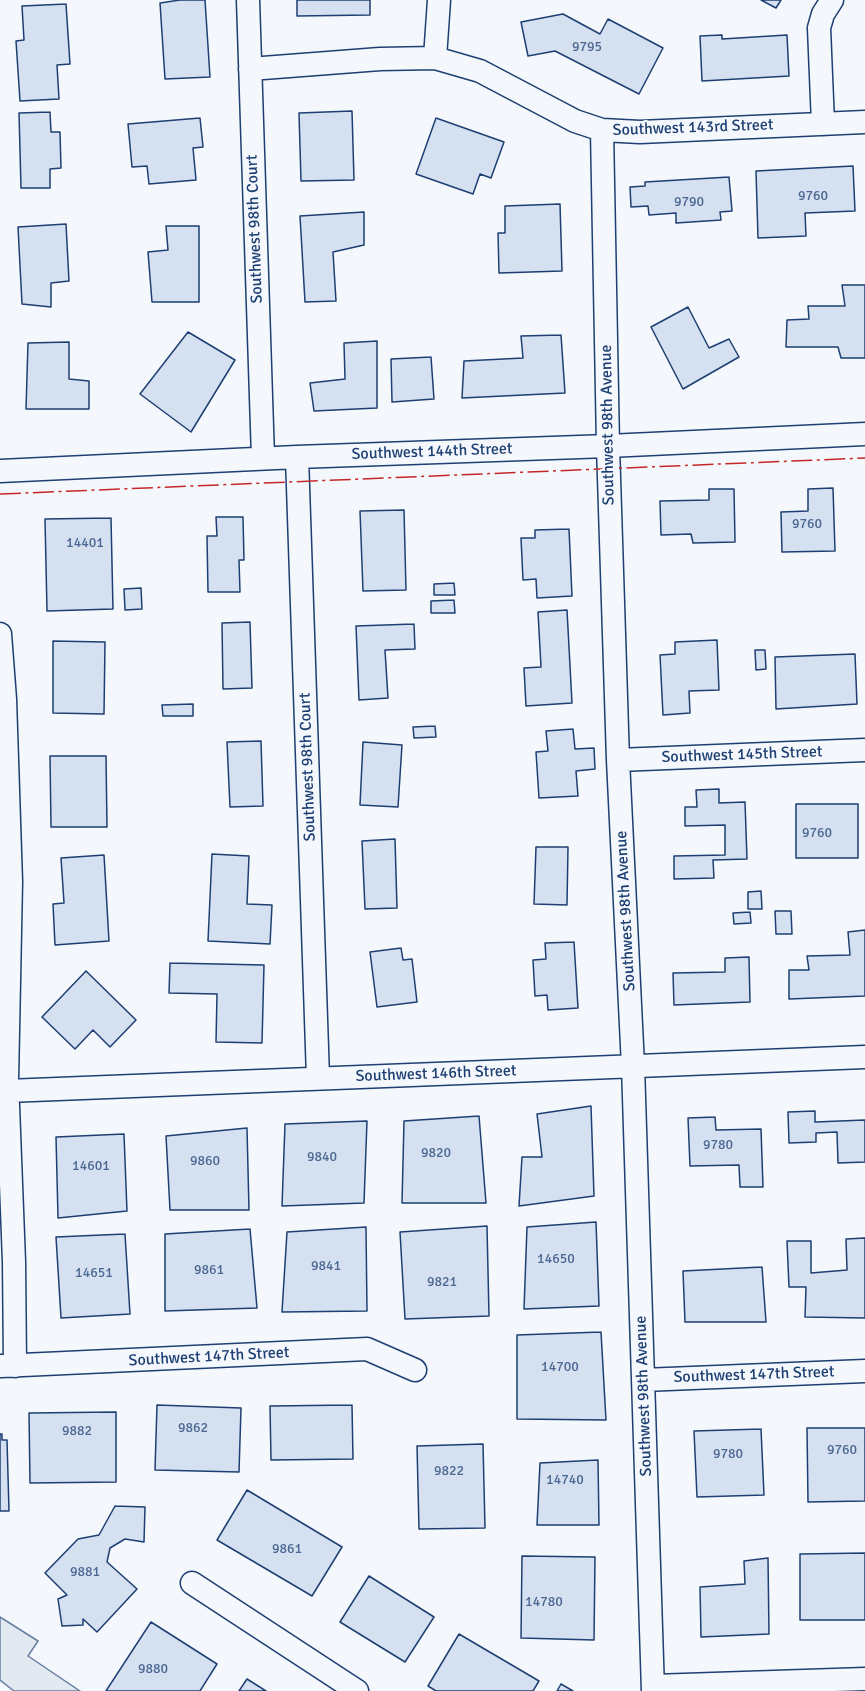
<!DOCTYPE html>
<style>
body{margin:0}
canvas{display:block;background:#f4f7fb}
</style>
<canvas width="865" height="1691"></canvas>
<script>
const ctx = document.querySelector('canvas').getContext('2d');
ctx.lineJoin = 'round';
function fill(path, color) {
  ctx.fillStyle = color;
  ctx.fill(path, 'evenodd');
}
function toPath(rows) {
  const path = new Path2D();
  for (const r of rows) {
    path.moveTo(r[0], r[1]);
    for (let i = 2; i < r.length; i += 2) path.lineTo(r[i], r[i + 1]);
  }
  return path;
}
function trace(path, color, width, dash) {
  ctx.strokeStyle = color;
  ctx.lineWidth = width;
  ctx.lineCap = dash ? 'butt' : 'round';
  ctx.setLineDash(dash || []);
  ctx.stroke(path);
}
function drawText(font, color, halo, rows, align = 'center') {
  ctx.font = font + ' Signika,sans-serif';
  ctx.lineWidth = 4.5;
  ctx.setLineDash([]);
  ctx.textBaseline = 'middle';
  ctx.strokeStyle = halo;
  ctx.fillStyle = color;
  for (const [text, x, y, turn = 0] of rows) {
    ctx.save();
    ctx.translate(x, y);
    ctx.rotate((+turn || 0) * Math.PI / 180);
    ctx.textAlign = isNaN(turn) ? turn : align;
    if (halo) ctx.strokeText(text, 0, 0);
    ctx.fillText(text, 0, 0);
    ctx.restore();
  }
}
const green = toPath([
 [0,1617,38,1641,28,1656,80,1691,14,1691,0,1680,0,1617]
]);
fill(green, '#e3e9f0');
trace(green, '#687fa3', 1.5);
const building = toPath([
 [180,0,205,0,210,77,165,79,160,3,180,0],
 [297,0,370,0,370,15,297,16,297,0],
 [761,0,781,0,776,8,761,0],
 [66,4,70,64,57,65,59,99,20,101,16,41,24,40,22,6,66,4],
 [563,14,600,34,608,19,663,48,639,94,555,51,528,56,521,22,563,14],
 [722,35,722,39,787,35,789,76,702,81,700,36,722,35],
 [352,111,354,180,301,181,299,113,352,111],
 [50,112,51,132,60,132,61,168,50,169,50,188,21,188,19,113,50,112],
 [200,118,203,147,193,148,196,180,149,184,147,166,132,167,128,124,200,118],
 [436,118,504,142,491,178,480,174,473,194,416,174,436,118],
 [853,166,855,211,805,213,806,236,758,238,756,171,853,166],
 [729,177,732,211,720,212,721,220,676,223,676,213,649,215,648,206,631,207,630,187,645,186,645,182,729,177],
 [560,204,562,271,499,273,498,233,505,233,505,206,560,204],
 [364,212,364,245,333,252,336,301,305,302,300,216,364,212],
 [66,224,69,281,51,283,51,307,22,304,18,227,66,224],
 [166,226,199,226,199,302,152,302,148,252,168,250,166,226],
 [842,285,865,285,865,358,841,358,838,347,786,347,787,320,809,319,808,306,845,306,842,285],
 [688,307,709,348,729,339,739,357,683,389,651,327,688,307],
 [188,332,235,360,191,432,140,394,188,332],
 [561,335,565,393,462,398,464,361,523,358,521,336,561,335],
 [377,341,377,408,314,411,310,383,345,379,344,343,377,341],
 [69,342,69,379,89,381,89,409,26,409,28,343,69,342],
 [431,357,434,399,392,402,391,359,431,357],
 [833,488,835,551,782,552,781,512,808,511,808,489,833,488],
 [709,489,734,489,735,542,693,543,691,534,661,535,660,501,709,500,709,489],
 [404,510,406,590,363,591,360,511,404,510],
 [216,517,243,517,244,560,239,560,240,592,208,592,207,536,217,536,216,517],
 [111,518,113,609,47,611,45,519,111,518],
 [569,529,572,596,537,598,536,579,523,580,521,538,535,538,535,530,569,529],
 [454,583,455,595,434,595,434,584,454,583],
 [141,588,142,609,125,610,124,589,141,588],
 [454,600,455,613,431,613,431,601,454,600],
 [567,610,572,703,526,706,524,668,541,667,538,612,567,610],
 [250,622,252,688,223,689,222,623,250,622],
 [414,624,415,649,385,650,388,698,359,700,356,626,414,624],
 [717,640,719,690,689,691,690,713,663,715,660,655,675,654,675,642,717,640],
 [53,641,105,642,104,714,53,713,53,641],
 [755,650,765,650,766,669,756,670,755,650],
 [855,654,857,704,776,709,775,657,855,654],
 [193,704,193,716,163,716,162,705,193,704],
 [435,726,436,737,414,738,413,727,435,726],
 [573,729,575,749,594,748,595,769,576,771,578,796,539,798,536,752,548,751,546,731,573,729],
 [261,741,263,806,230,807,227,742,261,741],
 [363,742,402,745,398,807,360,805,363,742],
 [50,756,106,756,107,827,51,827,50,756],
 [719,789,719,803,745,802,747,859,713,860,714,878,674,879,674,856,725,855,725,825,685,826,685,807,697,807,696,790,719,789],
 [796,804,858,804,858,858,796,858,796,804],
 [395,839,397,908,365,909,362,841,395,839],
 [536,847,568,847,567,905,534,904,536,847],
 [212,854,249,856,247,904,272,905,270,944,208,941,212,854],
 [104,855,109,941,55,945,53,904,64,903,61,858,104,855],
 [761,891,762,909,748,909,748,892,761,891],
 [775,911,791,911,792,934,776,934,775,911],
 [750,912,751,923,734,924,733,913,750,912],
 [865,930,865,996,789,999,789,970,809,970,807,956,850,955,848,932,865,930],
 [574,942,578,1008,548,1010,547,995,535,996,533,960,546,959,545,943,574,942],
 [401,948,403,960,412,959,417,1002,377,1007,370,952,401,948],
 [749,957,750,1002,674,1005,673,973,725,972,725,958,749,957],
 [170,963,264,965,262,1043,216,1042,217,994,169,993,170,963],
 [86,971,136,1020,110,1047,93,1030,75,1049,42,1017,86,971],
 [591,1106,594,1196,519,1206,522,1157,542,1157,537,1114,591,1106],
 [815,1111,815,1122,865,1120,865,1162,838,1163,837,1132,816,1133,816,1142,789,1143,788,1112,815,1111],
 [479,1116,486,1203,402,1203,404,1121,479,1116],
 [715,1117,716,1130,761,1129,763,1187,740,1187,739,1165,690,1166,688,1118,715,1117],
 [367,1121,364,1203,282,1206,285,1124,367,1121],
 [247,1128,249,1210,170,1210,166,1136,247,1128],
 [124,1134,127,1211,58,1218,56,1137,124,1134],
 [596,1222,599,1306,524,1309,527,1227,596,1222],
 [487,1226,489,1316,405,1319,400,1232,487,1226],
 [366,1227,367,1311,282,1312,287,1232,366,1227],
 [250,1229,257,1308,165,1311,165,1234,250,1229],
 [125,1234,130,1314,61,1318,56,1237,125,1234],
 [865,1238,865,1318,805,1317,806,1287,789,1287,787,1241,811,1241,811,1273,847,1270,846,1239,865,1238],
 [762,1267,766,1322,685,1322,683,1271,762,1267],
 [601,1332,606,1420,517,1419,517,1335,601,1332],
 [157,1405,241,1408,239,1472,155,1470,157,1405],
 [352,1405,353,1459,271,1460,270,1406,352,1405],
 [116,1412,116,1482,30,1483,29,1413,116,1412],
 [807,1428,865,1428,865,1501,808,1502,807,1428],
 [761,1429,764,1495,697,1497,694,1431,761,1429],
 [0,1434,2,1434,2,1440,7,1440,9,1511,0,1511,0,1434],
 [483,1444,485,1528,419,1529,417,1446,483,1444],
 [598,1460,599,1525,537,1525,540,1463,598,1460],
 [247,1490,342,1547,312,1596,217,1540,247,1490],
 [115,1506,145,1507,144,1542,125,1539,110,1548,107,1562,137,1589,97,1632,83,1619,83,1625,62,1626,58,1599,67,1595,45,1573,78,1539,99,1535,115,1506],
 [865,1553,865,1620,800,1620,800,1554,865,1553],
 [522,1556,595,1557,594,1640,521,1638,522,1556],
 [768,1558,769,1634,701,1637,700,1587,745,1584,744,1561,768,1558],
 [369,1576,434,1617,405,1662,340,1622,369,1576],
 [151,1622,217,1664,200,1691,106,1691,151,1622],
 [459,1634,539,1681,533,1691,436,1691,428,1686,459,1634],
 [247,1679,266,1691,239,1691,247,1679],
 [561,1684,573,1691,557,1691,561,1684]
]);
fill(building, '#d5e0f0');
trace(building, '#1d3f73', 1.5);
const minor = toPath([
 [248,0,263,458],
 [435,58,439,0],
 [250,69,380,59,435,58,480,71,575,121,602,130,640,132,865,122],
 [823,124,819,28,823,14,832,0],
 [602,130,608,446,618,760,633,1066,653,1691],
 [297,457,318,1078],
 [0,471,297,457,608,446,865,434],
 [0,634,5,699,11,882,7,1080,14,1262,15,1366],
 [618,760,865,750],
 [7,1091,865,1057],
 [1,1366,367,1349,415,1370],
 [643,1380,865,1371],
 [192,1583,357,1691],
 [653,1686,865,1679]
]);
trace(minor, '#1d3f73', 25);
trace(minor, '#f4f7fb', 22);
trace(toPath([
 [0,494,865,458]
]), '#c62828', 1.5, [21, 4.5, 3, 4.5]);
drawText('14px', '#4b6792', null, [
 ["9795",587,47],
 ["9760",813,196],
 ["9790",689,202],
 ["9760",807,524],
 ["14401",85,543],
 ["9760",817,833],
 ["9780",718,1145],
 ["9820",436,1153],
 ["9840",322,1157],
 ["9860",205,1161],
 ["14601",91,1166],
 ["14650",556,1259],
 ["9841",326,1266],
 ["9861",209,1270],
 ["14651",94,1273],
 ["9821",442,1282],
 ["14700",560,1367],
 ["9862",193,1428],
 ["9882",77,1431],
 ["9760",842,1450],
 ["9780",728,1454],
 ["9822",449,1471],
 ["14740",565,1480],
 ["9861",287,1549],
 ["9881",85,1572],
 ["14780",544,1602],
 ["9880",153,1669]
]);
drawText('16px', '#1d3f73', '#f4f7fb', [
 ["Southwest 143rd Street",693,128,-2],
 ["Southwest 98th Court",255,229,-92],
 ["Southwest 98th Avenue",608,425,-91],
 ["Southwest 144th Street",432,452,-2],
 ["Southwest 145th Street",742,755,-2],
 ["Southwest 98th Court",308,767,-92],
 ["Southwest 98th Avenue",626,911,-93],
 ["Southwest 146th Street",436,1074,-2],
 ["Southwest 147th Street",209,1357,-3],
 ["Southwest 147th Street",754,1375,-2],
 ["Southwest 98th Avenue",644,1396,-92]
]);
</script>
